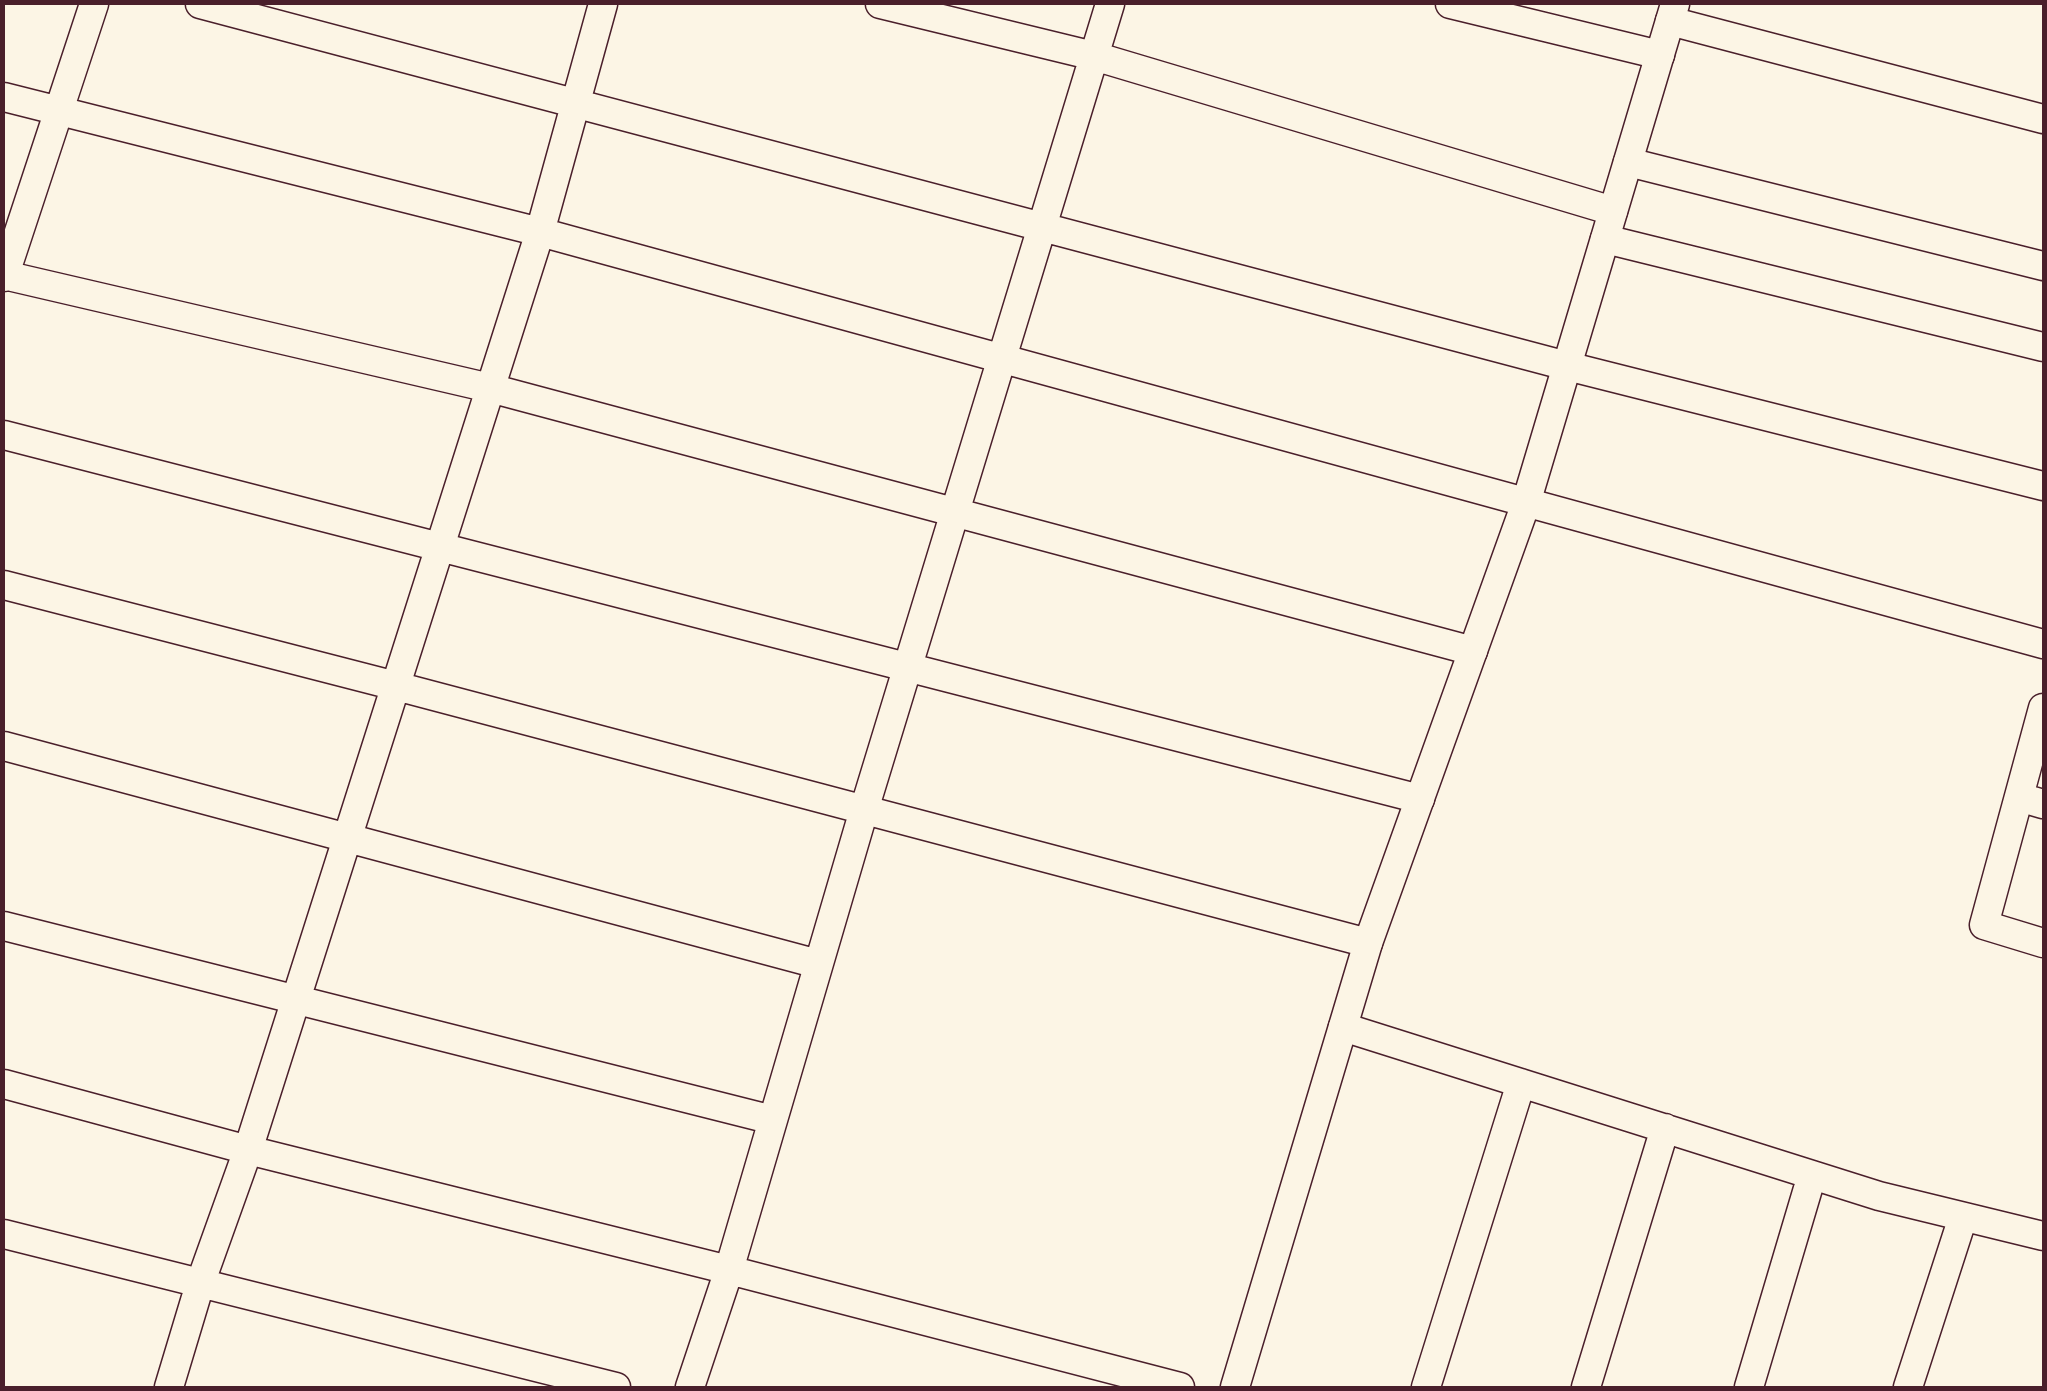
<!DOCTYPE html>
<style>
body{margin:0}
#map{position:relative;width:2047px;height:1391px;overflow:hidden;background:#fcf5e5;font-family:"Comic Neue",sans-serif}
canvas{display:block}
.frame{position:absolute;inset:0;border:5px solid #4a1f2b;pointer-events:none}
</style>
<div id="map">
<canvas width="2047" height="1391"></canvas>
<div class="frame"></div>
</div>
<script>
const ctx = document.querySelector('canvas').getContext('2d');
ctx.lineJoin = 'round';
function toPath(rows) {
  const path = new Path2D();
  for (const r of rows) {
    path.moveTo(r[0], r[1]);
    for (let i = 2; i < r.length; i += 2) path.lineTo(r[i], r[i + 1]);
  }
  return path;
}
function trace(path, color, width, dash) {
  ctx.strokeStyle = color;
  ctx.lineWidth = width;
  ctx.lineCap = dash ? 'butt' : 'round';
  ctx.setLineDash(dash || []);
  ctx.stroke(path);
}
const street = toPath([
 [200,4,1567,366,2043,486],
 [880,4,1094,56,1613,211],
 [1450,4,1660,55],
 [1670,21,2043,119],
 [4,97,540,232,2043,644],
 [1628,162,2043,266],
 [1605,239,2043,347],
 [4,275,490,388,1473,651],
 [4,277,94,4],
 [4,435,1420,799],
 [4,585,396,686,1368,943],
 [2043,708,1984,925,2043,943],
 [4,746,818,964],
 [2019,797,2043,804],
 [4,926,773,1120],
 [1343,1027,1879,1196,2043,1236],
 [4,1084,248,1150,729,1270,1180,1387],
 [4,1234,616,1387],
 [169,1387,200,1284,248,1150,540,232,603,4],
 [690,1387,729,1270,864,810,1110,4],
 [1426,1387,1521,1083],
 [1586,1387,1665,1128],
 [1749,1387,1812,1175],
 [1908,1387,1963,1217]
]);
const secondary = toPath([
 [1235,1387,1368,943,1526,503,1675,4]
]);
trace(street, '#4a1f2b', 31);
trace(secondary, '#4a1f2b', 31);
trace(street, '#fcf5e5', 28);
trace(secondary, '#fcf5e5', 28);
</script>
